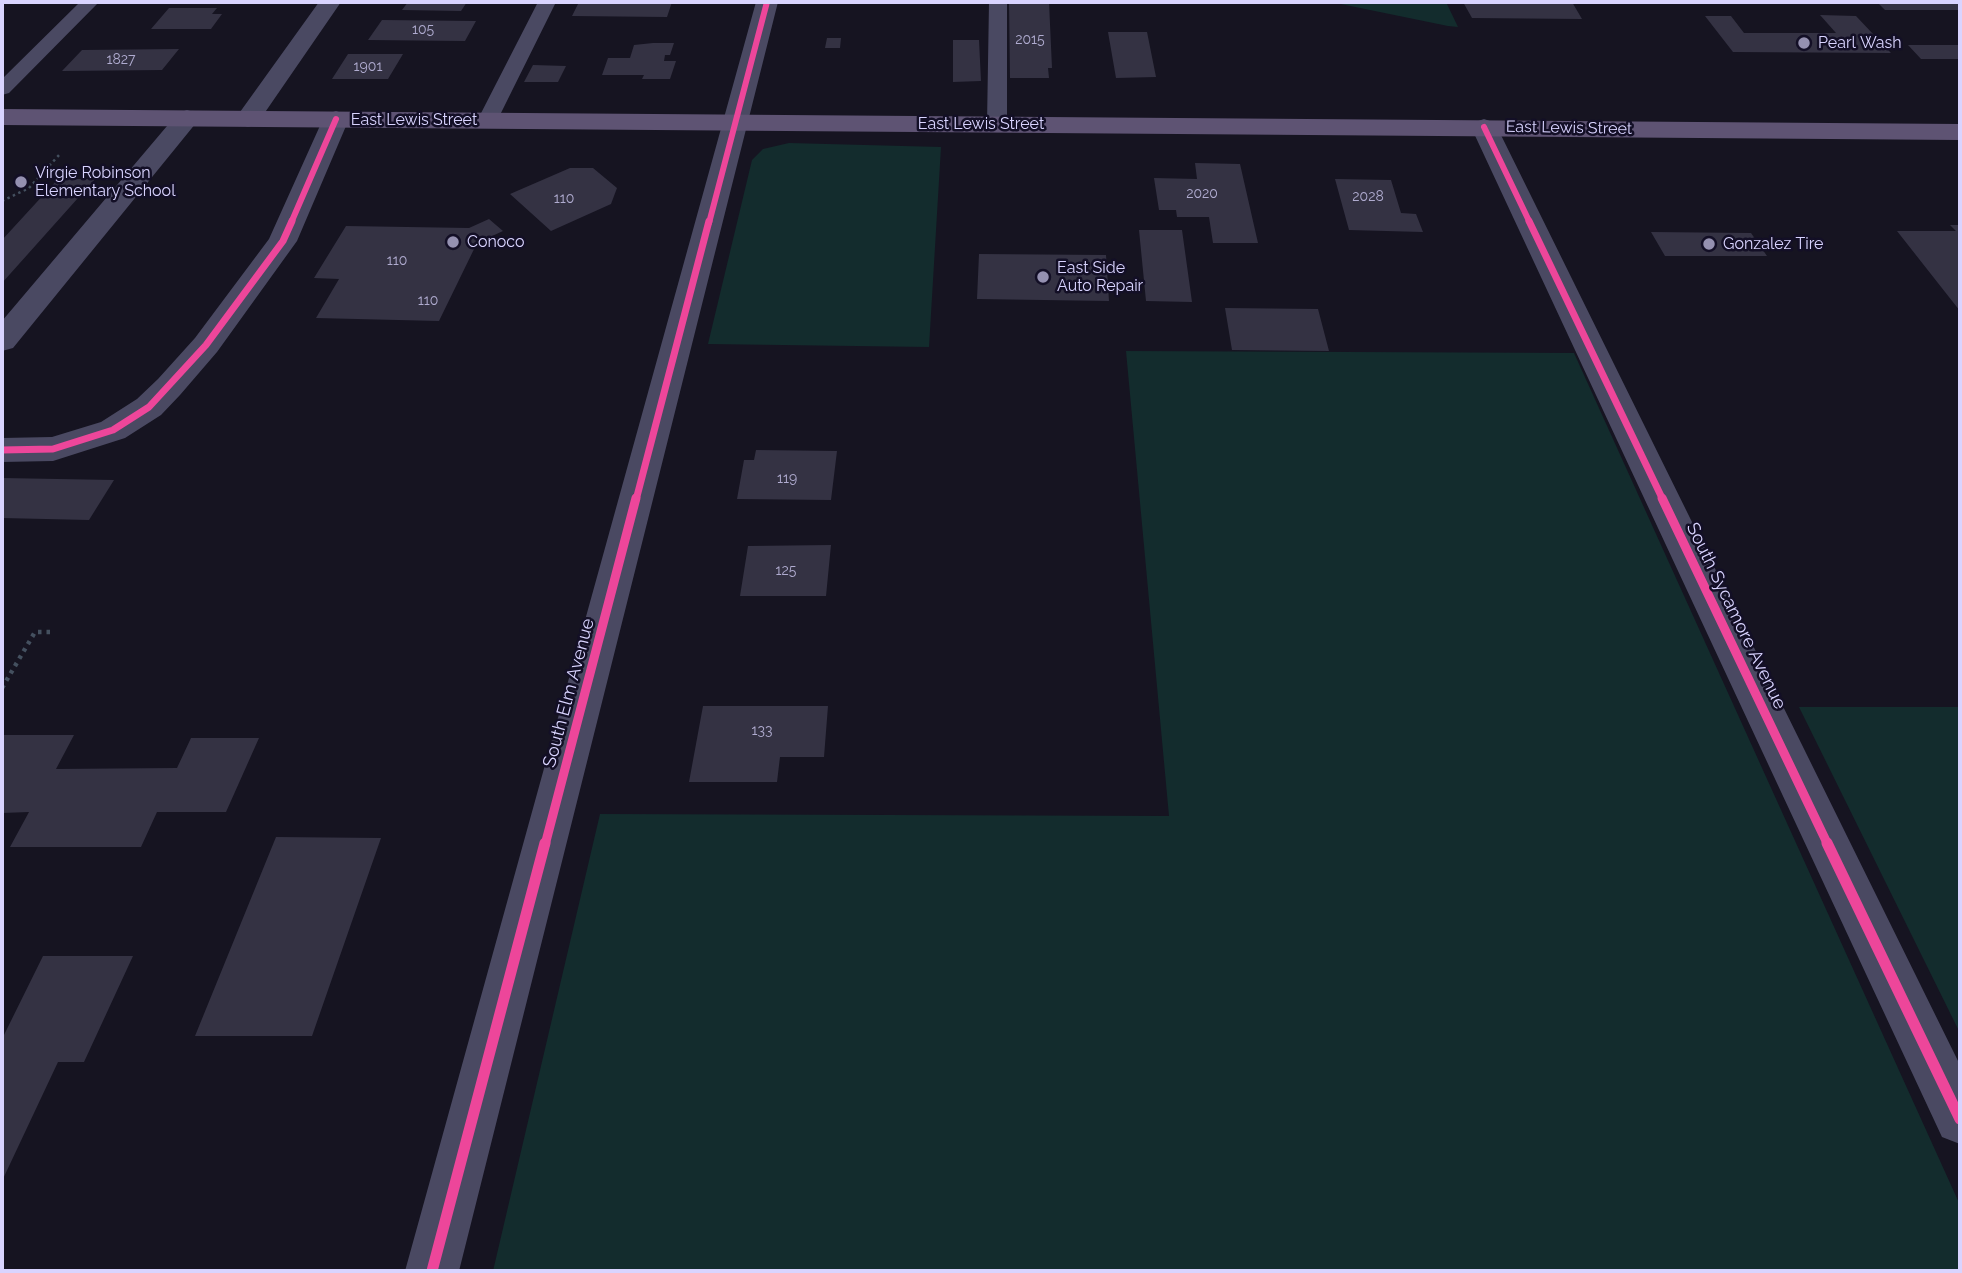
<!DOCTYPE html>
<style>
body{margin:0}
#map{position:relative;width:1962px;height:1273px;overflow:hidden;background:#161421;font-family:Raleway,sans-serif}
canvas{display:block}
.frame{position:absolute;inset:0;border:4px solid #d9d4ff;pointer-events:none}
</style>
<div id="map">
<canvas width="1962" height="1273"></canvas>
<div class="frame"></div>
</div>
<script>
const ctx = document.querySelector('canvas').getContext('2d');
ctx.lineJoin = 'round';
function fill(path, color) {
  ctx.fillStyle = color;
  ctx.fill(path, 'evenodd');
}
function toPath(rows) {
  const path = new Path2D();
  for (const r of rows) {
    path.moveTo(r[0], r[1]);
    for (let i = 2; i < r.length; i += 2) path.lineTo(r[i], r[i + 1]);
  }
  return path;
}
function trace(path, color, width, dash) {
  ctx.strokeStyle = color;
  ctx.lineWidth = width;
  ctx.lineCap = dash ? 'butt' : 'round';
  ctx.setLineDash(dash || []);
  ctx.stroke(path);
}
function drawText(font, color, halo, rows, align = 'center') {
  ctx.font = font + ' Raleway,sans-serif';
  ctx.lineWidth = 5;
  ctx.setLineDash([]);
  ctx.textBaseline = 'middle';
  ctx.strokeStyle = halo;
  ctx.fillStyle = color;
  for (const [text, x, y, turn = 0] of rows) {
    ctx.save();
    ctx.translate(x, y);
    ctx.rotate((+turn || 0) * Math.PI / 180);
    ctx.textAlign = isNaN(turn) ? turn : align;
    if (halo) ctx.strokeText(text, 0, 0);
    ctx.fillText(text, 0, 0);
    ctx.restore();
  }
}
fill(toPath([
 [1331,2,1446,2,1458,27,1448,26],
 [789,143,941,147,929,347,708,344,752,160,763,149],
 [1126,351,1574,353,1960,1205,1960,1271,493,1271,600,814,1169,816],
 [1799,707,1960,707,1960,1033]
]), '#132c2d');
fill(toPath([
 [408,2,467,2,461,11,402,10],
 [579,2,672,2,667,17,572,16],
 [1009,2,1049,2,1052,68,1048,68,1049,78,1010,78],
 [1463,2,1572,2,1582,19,1472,18],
 [1877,2,1960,2,1960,10,1885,10],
 [169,8,217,8,212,14,222,14,211,29,151,29],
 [1820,15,1856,16,1891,53,1733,52,1705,16,1731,16,1744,33,1836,33],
 [382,20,476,21,465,41,368,40],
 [1108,32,1147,32,1156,77,1116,78],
 [827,38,841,38,840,48,825,48],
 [953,40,979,40,981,81,953,82],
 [653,43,674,43,670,55,665,55,664,61,676,61,670,79,642,79,644,75,602,75,608,58,630,58,634,45],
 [1908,45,1960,45,1960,59,1921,59],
 [179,49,162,70,62,71,82,50],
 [348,54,403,54,388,79,332,79],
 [533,65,566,66,558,82,524,82],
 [1195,163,1240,164,1258,243,1213,243,1209,217,1177,217,1176,210,1159,210,1154,178,1197,179],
 [570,168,593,168,617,188,611,204,551,231,510,194],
 [58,179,95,179,2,283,2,240],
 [1335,179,1391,180,1401,213,1416,214,1423,232,1349,230],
 [489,219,503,231,477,243,439,321,316,318,339,279,314,278,346,226,469,228],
 [1950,225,1960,225,1960,311,1897,231,1956,231],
 [1139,230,1182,230,1192,302,1146,301],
 [1651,232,1751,233,1767,256,1665,256],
 [979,254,1106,255,1109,301,977,299],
 [1225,308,1318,309,1329,351,1232,350],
 [756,450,837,451,831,500,737,499,744,460,754,460],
 [2,478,114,480,89,520,2,518],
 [831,545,826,596,740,596,748,546],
 [703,706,828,706,824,757,780,757,777,782,689,782],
 [4,735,74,735,56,769,177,768,191,738,259,738,226,812,157,812,141,847,10,847,29,812,2,813,2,739],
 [276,837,381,838,312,1036,195,1036],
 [43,956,133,956,84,1062,58,1062,2,1181,2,1039]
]), '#343243');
trace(toPath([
 [2,201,29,188,60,154]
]), '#44505f', 2.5, [2.5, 3.5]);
trace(toPath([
 [2,688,35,632,54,632]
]), '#44505f', 4.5, [3.5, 5]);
fill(toPath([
 [80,2,99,2,9,93,2,95,2,79,80,2],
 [538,2,556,2,497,121,494,125,480,125,477,121,538,2],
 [989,2,1007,2,1007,124,1004,128,997,130,990,128,987,124,989,2]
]), '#4a4962');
fill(toPath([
 [319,2,341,2,257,124,248,127,239,124,235,119,319,2],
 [756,2,778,2,459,1271,405,1271,756,2],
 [187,110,196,113,200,118,196,123,13,348,2,351,2,321,178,113,187,110],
 [336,111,345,114,349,119,297,241,217,352,180,395,161,415,125,438,53,461,2,462,2,438,52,437,101,422,137,399,158,379,195,338,269,239,323,119,327,114,336,111],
 [1484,119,1493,122,1497,127,1960,1065,1960,1144,1942,1137,1471,127,1475,122,1484,119]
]), '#4a4962');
fill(toPath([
 [2,109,1960,124,1960,140,2,125,2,109]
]), '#5e5373');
trace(toPath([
 [1484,127,1530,223],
 [291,223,336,119],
 [709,223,767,2]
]), '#ed469a', 6);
trace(toPath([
 [1529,221,1663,500],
 [2,450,53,449,113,430,149,407,206,345,283,241,292,221],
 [636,500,709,221]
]), '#ed469a', 7);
trace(toPath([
 [1662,498,1828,845],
 [545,845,636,498]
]), '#ed469a', 9);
trace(toPath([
 [1827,843,1960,1119],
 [432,1271,545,843]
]), '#ed469a', 11);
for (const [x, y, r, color] of [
 [1804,43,7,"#9591b1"],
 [21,182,7,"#9591b1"],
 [453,242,7,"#9591b1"],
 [1709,244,7,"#9591b1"],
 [1043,277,7,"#9591b1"]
]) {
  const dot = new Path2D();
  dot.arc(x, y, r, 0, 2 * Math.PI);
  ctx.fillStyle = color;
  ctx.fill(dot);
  trace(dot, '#130f26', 2.5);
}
drawText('14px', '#b0acd0', null, [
 ["105",423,30],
 ["2015",1030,40],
 ["1827",121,60],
 ["1901",368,67],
 ["2020",1202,194],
 ["2028",1368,197],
 ["110",564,199],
 ["110",397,261],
 ["110",428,301],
 ["119",787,479],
 ["125",786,571],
 ["133",762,731]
]);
drawText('16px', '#d9d4ff', '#130f26', [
 ["Pearl Wash",1818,43],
 ["Virgie Robinson",35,173],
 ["Elementary School",35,191],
 ["Conoco",467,242],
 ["Gonzalez Tire",1723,244],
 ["East Side",1057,268],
 ["Auto Repair",1057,286]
], 'left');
drawText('16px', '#d9d4ff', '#130f26', [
 ["East Lewis Street",414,120],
 ["East Lewis Street",981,124],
 ["East Lewis Street",1569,128,1]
]);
drawText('18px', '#d9d4ff', '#130f26', [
 ["South Sycamore Avenue",1736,616,64],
 ["South Elm Avenue",569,693,-75]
]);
</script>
